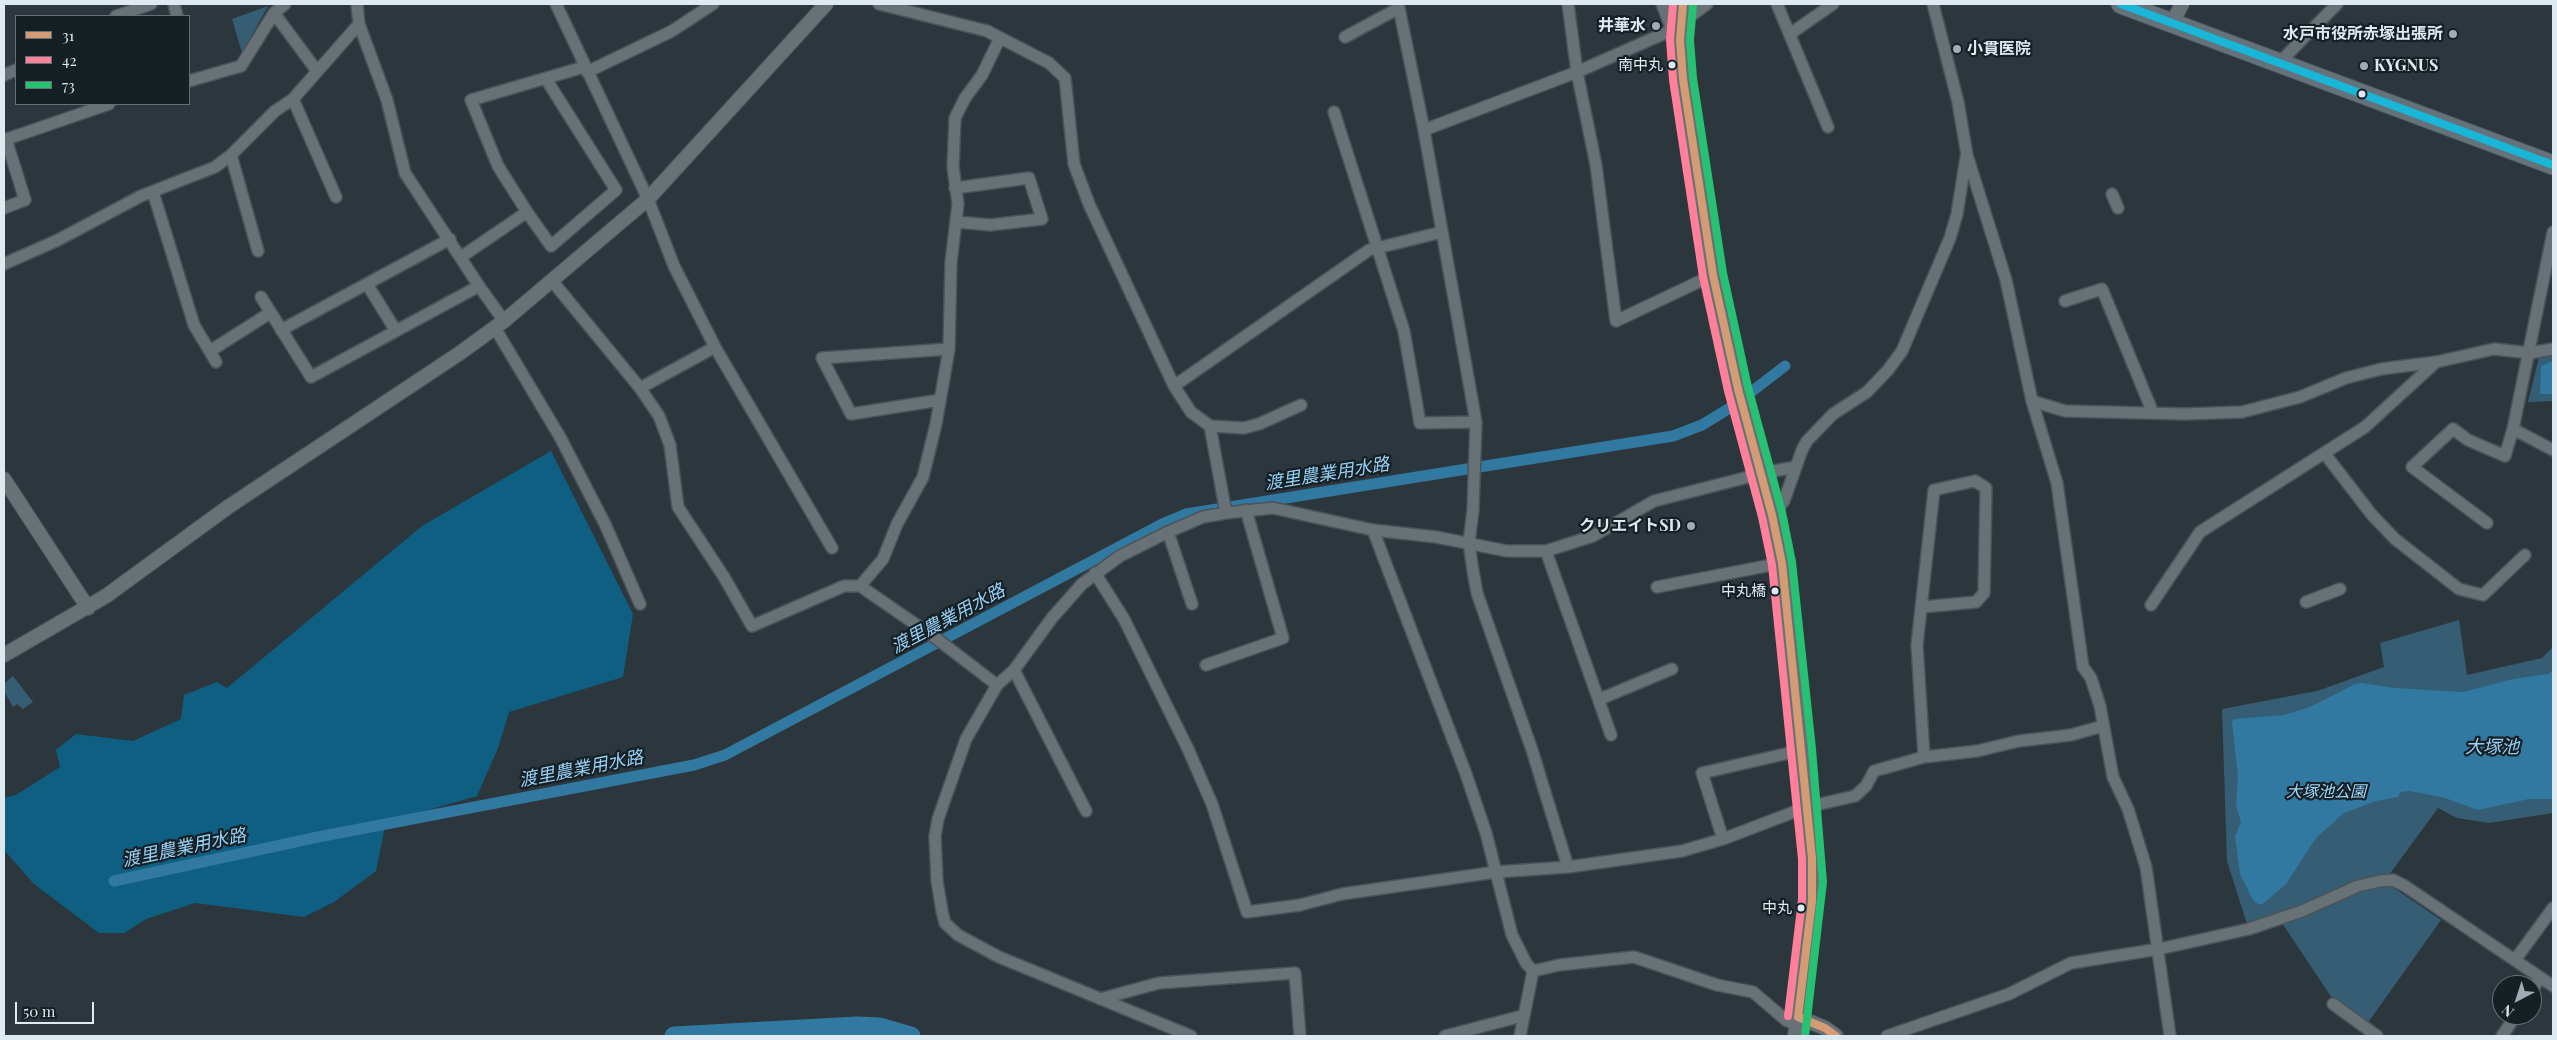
<!DOCTYPE html>
<meta charset="utf-8">
<style>
body{margin:0}
#map{position:relative;width:2557px;height:1040px;overflow:hidden;background:#2c373d;font-family:"Playfair Display",serif}
canvas{display:block}
.frame{position:absolute;inset:0;border:5px solid #deeaf2;pointer-events:none}
.legend{position:absolute;left:15px;top:15px;width:175px;height:90px;box-sizing:border-box;background:#151f24;border:1px solid #657076;margin:0;padding:6px 9px;list-style:none;font-size:15px;color:#deeaf2}
.legend li{display:flex;align-items:center;gap:10px;height:25px}
.legend b{width:25px;border:1px solid #657076}
.north{position:absolute;left:2492px;top:975px;width:50px;height:50px;box-sizing:border-box;background:#151f24;border:1px solid #657076;border-radius:50%;rotate:220deg;font-size:14px;font-weight:700;line-height:20px;text-align:center;color:#deeaf2}
.north::after{content:'';display:block;margin:auto;width:18px;height:22px;background:#a0abb3;clip-path:polygon(50% 0,100% 100%,50% 72%,0 100%)}
.scale{position:absolute;left:15px;top:1002px;width:79px;height:22px;box-sizing:border-box;border:2px solid #deeaf2;border-top:0;padding-left:6px;font-size:15px;line-height:18px;white-space:nowrap;color:#deeaf2;-webkit-text-stroke:4px #151f24;paint-order:stroke}
</style>
<div id="map">
<canvas width="2557" height="1040"></canvas>
<div class="frame"></div>
<ul class="legend">
<li><b style="height:6px;background:#d39c74"></b>31</li>
<li><b style="height:6px;background:#ff8098"></b>42</li>
<li><b style="height:6px;background:#26c172"></b>73</li>
</ul>
<div class="north">N</div>
<div class="scale">50 m</div>
</div>
<script>
const ctx = document.querySelector('canvas').getContext('2d');
ctx.lineJoin = 'round';
function fill(path, color) {
  ctx.fillStyle = color;
  ctx.fill(path, 'evenodd');
}
function toPath(rows) {
  const path = new Path2D();
  for (const r of rows) {
    path.moveTo(r[0], r[1]);
    for (let i = 2; i < r.length; i += 2) path.lineTo(r[i], r[i + 1]);
  }
  return path;
}
function trace(path, color, width, dash) {
  ctx.strokeStyle = color;
  ctx.lineWidth = width;
  ctx.lineCap = dash ? 'butt' : 'round';
  ctx.setLineDash(dash || []);
  ctx.stroke(path);
}
function drawText(font, color, halo, rows, align = 'center') {
  ctx.font = font + ' "Playfair Display","Noto Sans JP",serif';
  ctx.lineWidth = 4.5;
  ctx.setLineDash([]);
  ctx.textBaseline = 'middle';
  ctx.strokeStyle = halo;
  ctx.fillStyle = color;
  for (const [text, x, y, turn = 0] of rows) {
    ctx.save();
    ctx.translate(x, y);
    ctx.rotate((+turn || 0) * Math.PI / 180);
    ctx.textAlign = isNaN(turn) ? turn : align;
    if (halo) ctx.strokeText(text, 0, 0);
    ctx.fillText(text, 0, 0);
    ctx.restore();
  }
}
fill(toPath([
 [268,6,242,53,232,19],
 [2553,353,2553,401,2528,402,2539,357],
 [2459,620,2467,675,2542,658,2553,647,2553,813,2489,823,2457,818,2438,808,2389,875,2388,884,2441,920,2367,1024,2332,998,2278,917,2247,924,2227,861,2222,709,2317,691,2384,667,2380,643],
 [13,676,33,702,23,709,17,704,13,707,4,691,4,684]
]), '#355d74');
fill(toPath([
 [551,451,633,614,623,677,509,712,498,748,477,796,386,822,376,871,334,902,304,917,195,903,146,919,124,933,99,933,34,884,4,850,4,798,16,795,60,767,56,750,76,734,133,741,181,719,184,695,217,682,227,688,422,526]
]), '#0f5f82');
fill(toPath([
 [2553,361,2553,394,2540,394,2541,366],
 [2553,671,2553,799,2529,799,2478,810,2445,798,2410,791,2400,792,2398,797,2376,801,2344,813,2316,838,2286,884,2263,904,2258,904,2253,900,2240,874,2235,836,2241,822,2236,805,2238,776,2232,722,2234,719,2284,715,2310,707,2355,684,2362,683,2395,688,2463,692,2513,679,2548,674]
]), '#3179a0');
trace(toPath([
 [114,881,318,837,694,765,725,755,1162,524,1186,514,1673,436,1702,425,1733,406,1785,366]
]), '#3179a0', 11);
trace(toPath([
 [674,1036,857,1026,880,1027,911,1036]
]), '#3179a0', 19);
const minor = toPath([
 [174,4,177,16],
 [357,4,359,24,387,100,405,173,479,286,504,321],
 [556,4,648,199,674,266,715,347,832,548],
 [879,4,987,31,1049,63,1065,78,1074,164,1089,204,1174,386,1191,412,1210,426,1244,428,1259,424,1301,405],
 [1568,4,1577,72,1596,165,1616,321,1713,275],
 [1662,4,1672,30],
 [1777,4,1828,127],
 [1933,4,1958,102,1967,155,2006,280,2032,401,2057,483,2083,667,2091,678,2100,706,2113,777,2128,809,2146,867,2170,1036],
 [274,13,317,71],
 [116,16,151,4],
 [1790,34,1833,4],
 [1345,37,1399,8,1424,130,1476,422,1473,510,1469,543,1473,571,1477,593,1532,750,1568,867],
 [2279,63,2337,4],
 [587,72,672,31,713,4],
 [4,75,16,70],
 [189,81,241,66,274,13,285,4],
 [293,99,336,197],
 [1334,112,1404,331,1420,423,1476,422],
 [1424,130,1577,72,1672,30,1707,4],
 [4,140,109,104],
 [231,155,258,251],
 [955,188,1029,178,1042,219,990,225,957,222],
 [153,192,194,325,216,362],
 [2112,194,2118,208],
 [4,208,25,200,6,139],
 [527,212,551,246,616,190,546,79],
 [2553,232,2513,429,2553,450],
 [461,257,527,212,498,166,471,100,584,67],
 [4,264,58,240,141,196,215,167,231,155,275,111,293,99,359,24],
 [553,282,640,388,659,416,670,445,678,507,724,577,752,626,844,586,860,586,937,639,997,685],
 [367,284,396,331],
 [261,297,311,377,479,286],
 [2065,301,2102,289,2153,413],
 [495,328,560,437,605,524,640,604],
 [281,330,450,239],
 [210,351,270,313],
 [1174,386,1369,250,1442,232],
 [640,388,715,347],
 [940,400,851,414,822,358,949,349],
 [2032,401,2065,411,2185,414,2242,412,2300,397,2346,378,2381,369,2436,362,2494,349,2530,353,2553,349],
 [1210,426,1226,513],
 [2325,454,2372,515,2395,539,2459,589,2483,595,2525,555],
 [1772,515,1784,501,1802,450,1807,441,1833,414,1867,392,1888,370,1902,351,1950,238,1957,214,1966,157],
 [2487,523,2412,467,2453,429,2468,440,2505,456,2513,429],
 [1373,530,1466,774,1486,833,1512,935,1526,963,1533,971],
 [1168,532,1192,604],
 [1546,551,1611,735],
 [1095,573,1124,619,1188,749,1212,804,1247,912,1300,905,1342,894,1496,872,1568,867,1682,851,1723,839,1807,807,1855,796,1866,786,1874,771,1924,757,1977,751,2019,741,2071,735,2103,726],
 [860,586,883,559,897,524,923,477,936,424,949,349,951,262,958,204,953,167,955,118,965,98,982,75,1000,38],
 [1657,587,1782,563],
 [2306,602,2340,589],
 [2151,605,2200,532,2365,427,2436,362],
 [1922,607,1976,602,1984,593,1986,488,1975,481,1934,490,1917,645,1924,757],
 [1206,665,1283,638,1246,510],
 [1014,670,1086,811],
 [1600,699,1672,669],
 [1723,839,1702,773,1802,750],
 [2515,960,2553,908],
 [1533,971,1559,965,1634,957,1717,985,1753,992,1787,1021,1798,1024],
 [2532,990,2540,978],
 [1100,999,1159,983,1295,973,1300,1036],
 [2333,1004,2377,1036],
 [1191,1036,999,957,958,935,945,923,942,911,937,881,935,836,938,819,966,739,997,685,1014,670,1052,618,1082,584,1120,556,1168,532,1203,517,1226,513,1273,508,1373,530,1436,537,1507,551,1546,551,1593,536,1654,501,1768,472,1796,467],
 [1445,1036,1522,1016],
 [1520,1036,1533,971],
 [1887,1036,2009,994,2071,963,2159,949,2249,929,2302,911,2358,886,2380,881,2393,880,2405,886,2553,986],
 [2502,1036,2516,1015]
]);
const tertiary = toPath([
 [1683,4,1680,40,1683,79,1713,275,1738,389,1772,515,1782,563,1802,750,1813,882,1795,1036],
 [2172,23,2182,4],
 [4,479,88,608],
 [4,655,106,596,228,507,460,353,504,321,648,199,826,4],
 [1798,1017,1825,1028,1836,1036]
]);
const trunk = toPath([
 [2121,4,2553,165]
]);
trace(minor, '#4a5359', 14);
trace(tertiary, '#4a5359', 16);
trace(trunk, '#4a5359', 21);
trace(minor, '#687176', 11);
trace(tertiary, '#687176', 14);
trace(trunk, '#63727b', 19);
trace(toPath([
 [1683,4,1680,40,1683,79,1713,275,1738,389,1772,515,1782,563,1812,858,1812,901,1798,1017],
 [1798,1017,1825,1028,1836,1036]
]), '#d39c74', 8);
trace(toPath([
 [1673,4,1670,40,1673,80,1703,277,1728,391,1762,517,1772,565,1802,859,1802,900,1788,1016]
]), '#ff8098', 8);
trace(toPath([
 [1693,5,1690,40,1693,78,1723,273,1748,387,1782,512,1792,562,1812,749,1823,882,1805,1036]
]), '#26c172', 8);
trace(toPath([
 [2121,4,2553,165]
]), '#1ab6d8', 8);
for (const [x, y, r, color] of [
 [1656,26,5,"#a0abb3"],
 [2453,34,5,"#a0abb3"],
 [1957,49,5,"#a0abb3"],
 [1672,65,4.5,"#deeaf2"],
 [2364,66,5,"#a0abb3"],
 [2362,94,4.5,"#deeaf2"],
 [1691,526,5,"#a0abb3"],
 [1775,591,4.5,"#deeaf2"],
 [1801,908,4.5,"#deeaf2"]
]) {
  const dot = new Path2D();
  dot.arc(x, y, r, 0, 2 * Math.PI);
  ctx.fillStyle = color;
  ctx.fill(dot);
  trace(dot, '#151f24', 2);
}
drawText('15px', '#deeaf2', '#151f24', [
 ["南中丸",1663,65],
 ["中丸橋",1766,591],
 ["中丸",1792,908]
], 'right');
drawText('bold 16px', '#deeaf2', '#151f24', [
 ["井華水",1646,26],
 ["水戸市役所赤塚出張所",2443,34],
 ["小貫医院",1967,49,"left"],
 ["KYGNUS",2374,66,"left"],
 ["クリエイトSD",1681,526]
], 'right');
drawText('italic 16px', '#9fd9fd', '#151f24', [
 ["大塚池公園",2326,792]
]);
drawText('italic 18px', '#96d0f4', '#151f24', [
 ["渡里農業用水路",1327,474,-9],
 ["渡里農業用水路",948,619,-28],
 ["大塚池",2492,747],
 ["渡里農業用水路",581,769,-11],
 ["渡里農業用水路",184,848,-12]
]);
</script>
